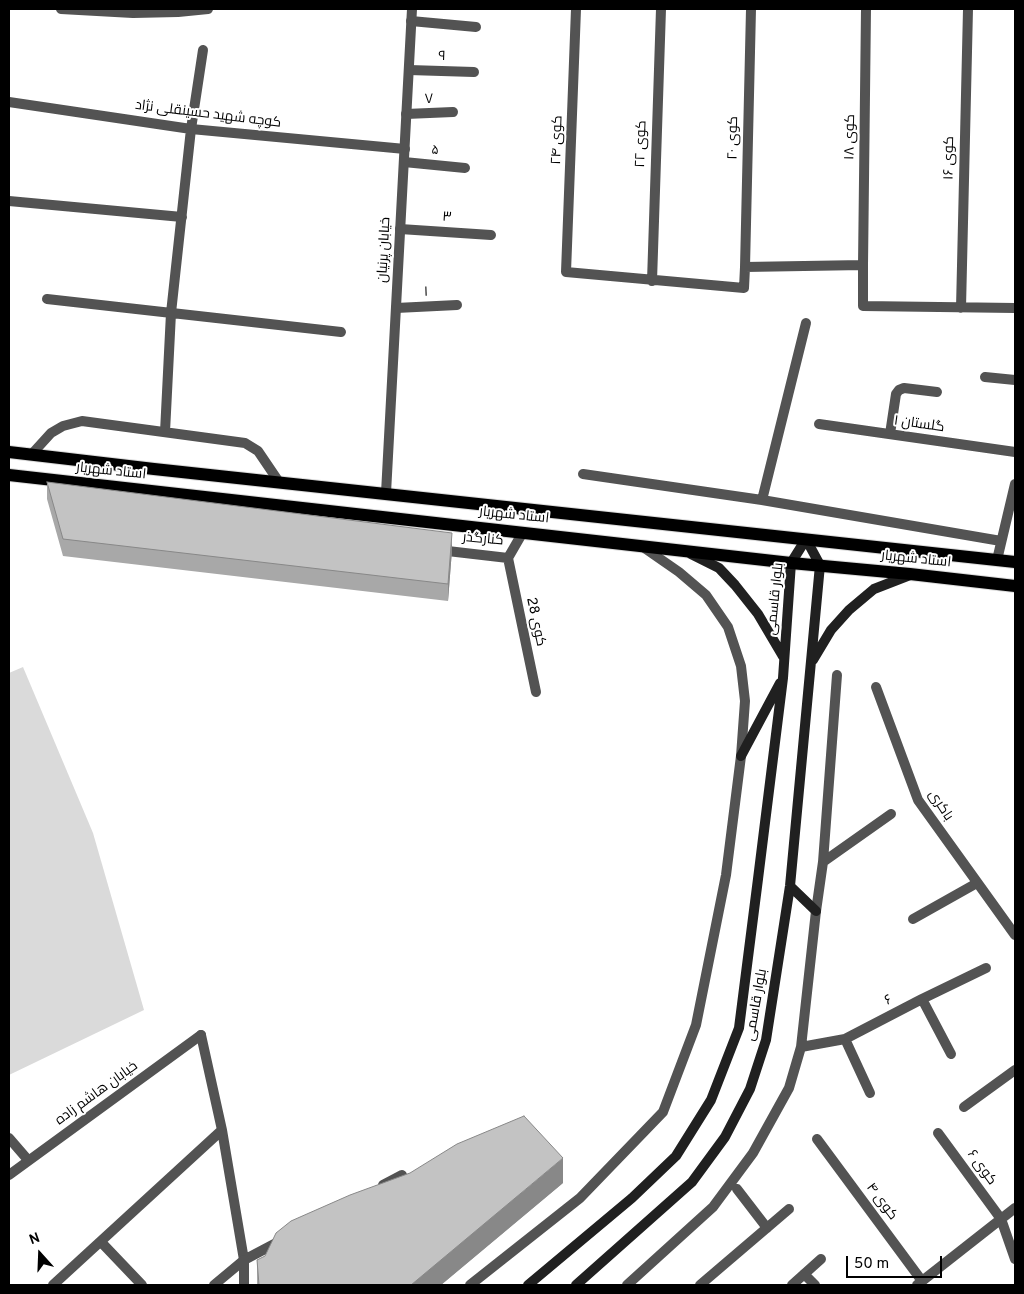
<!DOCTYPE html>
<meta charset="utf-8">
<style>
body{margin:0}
#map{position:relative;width:1024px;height:1294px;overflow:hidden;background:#fff;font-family:Overpass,sans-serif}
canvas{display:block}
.frame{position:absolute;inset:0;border:10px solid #000;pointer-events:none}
.north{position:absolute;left:15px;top:1229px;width:50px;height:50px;-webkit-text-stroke:4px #fff;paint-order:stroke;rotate:340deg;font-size:14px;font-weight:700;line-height:20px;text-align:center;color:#000}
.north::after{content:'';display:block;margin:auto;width:18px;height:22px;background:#000;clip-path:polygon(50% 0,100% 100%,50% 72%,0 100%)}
.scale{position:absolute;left:846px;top:1256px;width:96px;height:22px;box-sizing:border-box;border:2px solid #000;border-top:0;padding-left:6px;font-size:15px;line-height:18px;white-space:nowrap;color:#000;-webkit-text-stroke:4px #fff;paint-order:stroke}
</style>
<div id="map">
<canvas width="1024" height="1294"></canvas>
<div class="frame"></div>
<div class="north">N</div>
<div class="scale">50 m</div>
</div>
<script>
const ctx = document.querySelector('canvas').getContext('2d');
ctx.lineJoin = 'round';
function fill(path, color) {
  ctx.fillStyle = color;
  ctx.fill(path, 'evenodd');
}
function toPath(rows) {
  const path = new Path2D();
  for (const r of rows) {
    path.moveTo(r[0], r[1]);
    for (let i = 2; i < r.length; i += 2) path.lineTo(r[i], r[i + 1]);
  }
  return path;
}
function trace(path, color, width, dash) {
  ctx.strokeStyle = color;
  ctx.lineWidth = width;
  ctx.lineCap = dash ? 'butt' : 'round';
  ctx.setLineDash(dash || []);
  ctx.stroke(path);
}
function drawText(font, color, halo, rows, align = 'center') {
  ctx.font = font + ' Overpass,Cairo,sans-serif';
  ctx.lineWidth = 4;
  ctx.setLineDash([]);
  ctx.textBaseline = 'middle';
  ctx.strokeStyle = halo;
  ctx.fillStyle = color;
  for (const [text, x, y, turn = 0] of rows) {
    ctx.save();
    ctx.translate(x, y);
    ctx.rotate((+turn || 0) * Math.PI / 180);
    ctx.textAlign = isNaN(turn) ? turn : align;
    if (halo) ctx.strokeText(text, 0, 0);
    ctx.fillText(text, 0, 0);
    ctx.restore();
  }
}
fill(toPath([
 [23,667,93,833,144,1010,9,1075,9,673]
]), '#dadada');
const primary = toPath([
 [9,452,154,469,1015,562],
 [9,475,791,563,910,574,1015,586]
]);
trace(primary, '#dbdbdb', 14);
trace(toPath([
 [61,9,133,13,178,12,208,9],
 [576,9,566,272,744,288,745,267,863,265,863,306,1015,308],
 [411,21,476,27],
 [409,70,474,72],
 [9,102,191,129,405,149],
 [406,114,453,112],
 [404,162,465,168],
 [9,201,182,217],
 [400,229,491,235],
 [863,265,866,9],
 [745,267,751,9],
 [652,281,661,9],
 [47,299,341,332],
 [396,308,457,305],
 [961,308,968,9],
 [985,377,1015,380],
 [819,424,1015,452],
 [165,432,171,313,191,129,203,50],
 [890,434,896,394,899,390,904,388,937,392],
 [31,455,51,433,63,426,82,421,245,443,258,451,279,482],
 [583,474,762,500,1001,541],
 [762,500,806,323],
 [439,550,508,558,523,532],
 [508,558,536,692],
 [997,560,1015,484],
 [876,687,918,800,1015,935],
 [823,862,891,814],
 [913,919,977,883],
 [922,999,951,1054],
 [201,1035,222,1130,244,1260,244,1285],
 [845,1039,870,1093],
 [801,1047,845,1039,922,999,986,968],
 [964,1107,1015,1070],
 [938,1133,1001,1219,1015,1259],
 [9,1138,28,1160],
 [817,1139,922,1281],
 [383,1185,402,1175],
 [737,1189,767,1228],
 [101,1242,142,1285],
 [244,1260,280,1241],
 [804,1274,815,1285],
 [53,1285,222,1130],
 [470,1285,580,1198,663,1112,696,1025,726,875,741,756,745,701,741,666,728,627,706,595,679,572,643,547],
 [627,1285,713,1207,753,1153,789,1088,801,1047,816,911,823,862,837,675],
 [700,1285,789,1209],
 [792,1285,821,1259],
 [917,1285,1015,1208]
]), '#535353', 10);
trace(toPath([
 [386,493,412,9],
 [9,1175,201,1035],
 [214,1285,244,1260]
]), '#535353', 10);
trace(toPath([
 [691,554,719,568,735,585,758,614,784,658],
 [813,660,831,630,849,610,874,589,910,575],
 [741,756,780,683],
 [790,886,816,911],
 [528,1285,632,1198,676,1156,711,1100,739,1028,758,879,783,678,791,563,806,539,820,565,790,886,766,1040,750,1089,725,1137,692,1182,576,1285]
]), '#202020', 10);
trace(primary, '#000', 12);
fill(toPath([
 [47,482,452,550,448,601,63,556,47,499],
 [563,1183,441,1285,257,1285,257,1260]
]), '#a8a8a8');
fill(toPath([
 [452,533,452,550,448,601,448,584],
 [563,1158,563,1183,441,1285,411,1285]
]), '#888');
const building = toPath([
 [47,482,452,533,448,584,63,539,47,482],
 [524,1116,563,1158,411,1285,259,1285,257,1260,265,1256,276,1233,291,1221,350,1195,410,1173,457,1144,524,1116]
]);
fill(building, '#c3c3c3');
trace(building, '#888', 1);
drawText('14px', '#000', '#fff', [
 ["۹",442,57,2],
 ["۷",429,100,-2],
 ["کوچه شهید حسینقلی نژاد",208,115,7],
 ["کوی ۱۸",851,137,-89],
 ["کوی ۲۰",734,138,-89],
 ["کوی ۲۴",558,140,-88],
 ["کوی ۲۲",642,144,-88],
 ["۵",435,151,5],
 ["کوی ۱۶",950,158,-89],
 ["۳",447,218,4],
 ["خیابان پرنیان",385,250,-87],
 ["۱",426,293,-2],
 ["۱ گلستان",919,425,8],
 ["استاد شهریار",111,472,6],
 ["استاد شهریار",514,516,6],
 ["کنارگذر",483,540,5],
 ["استاد شهریار",916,560,6],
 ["بلوار قاسمی",776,599,-84],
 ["کوی 28",535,622,78],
 ["باکری",940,806,57],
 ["۶",889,1001,-27],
 ["بلوار قاسمی",757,1005,-80],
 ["خیابان هاشم زاده",97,1094,-36],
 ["کوی ۶",981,1168,54],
 ["کوی ۴",881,1202,53]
]);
</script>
